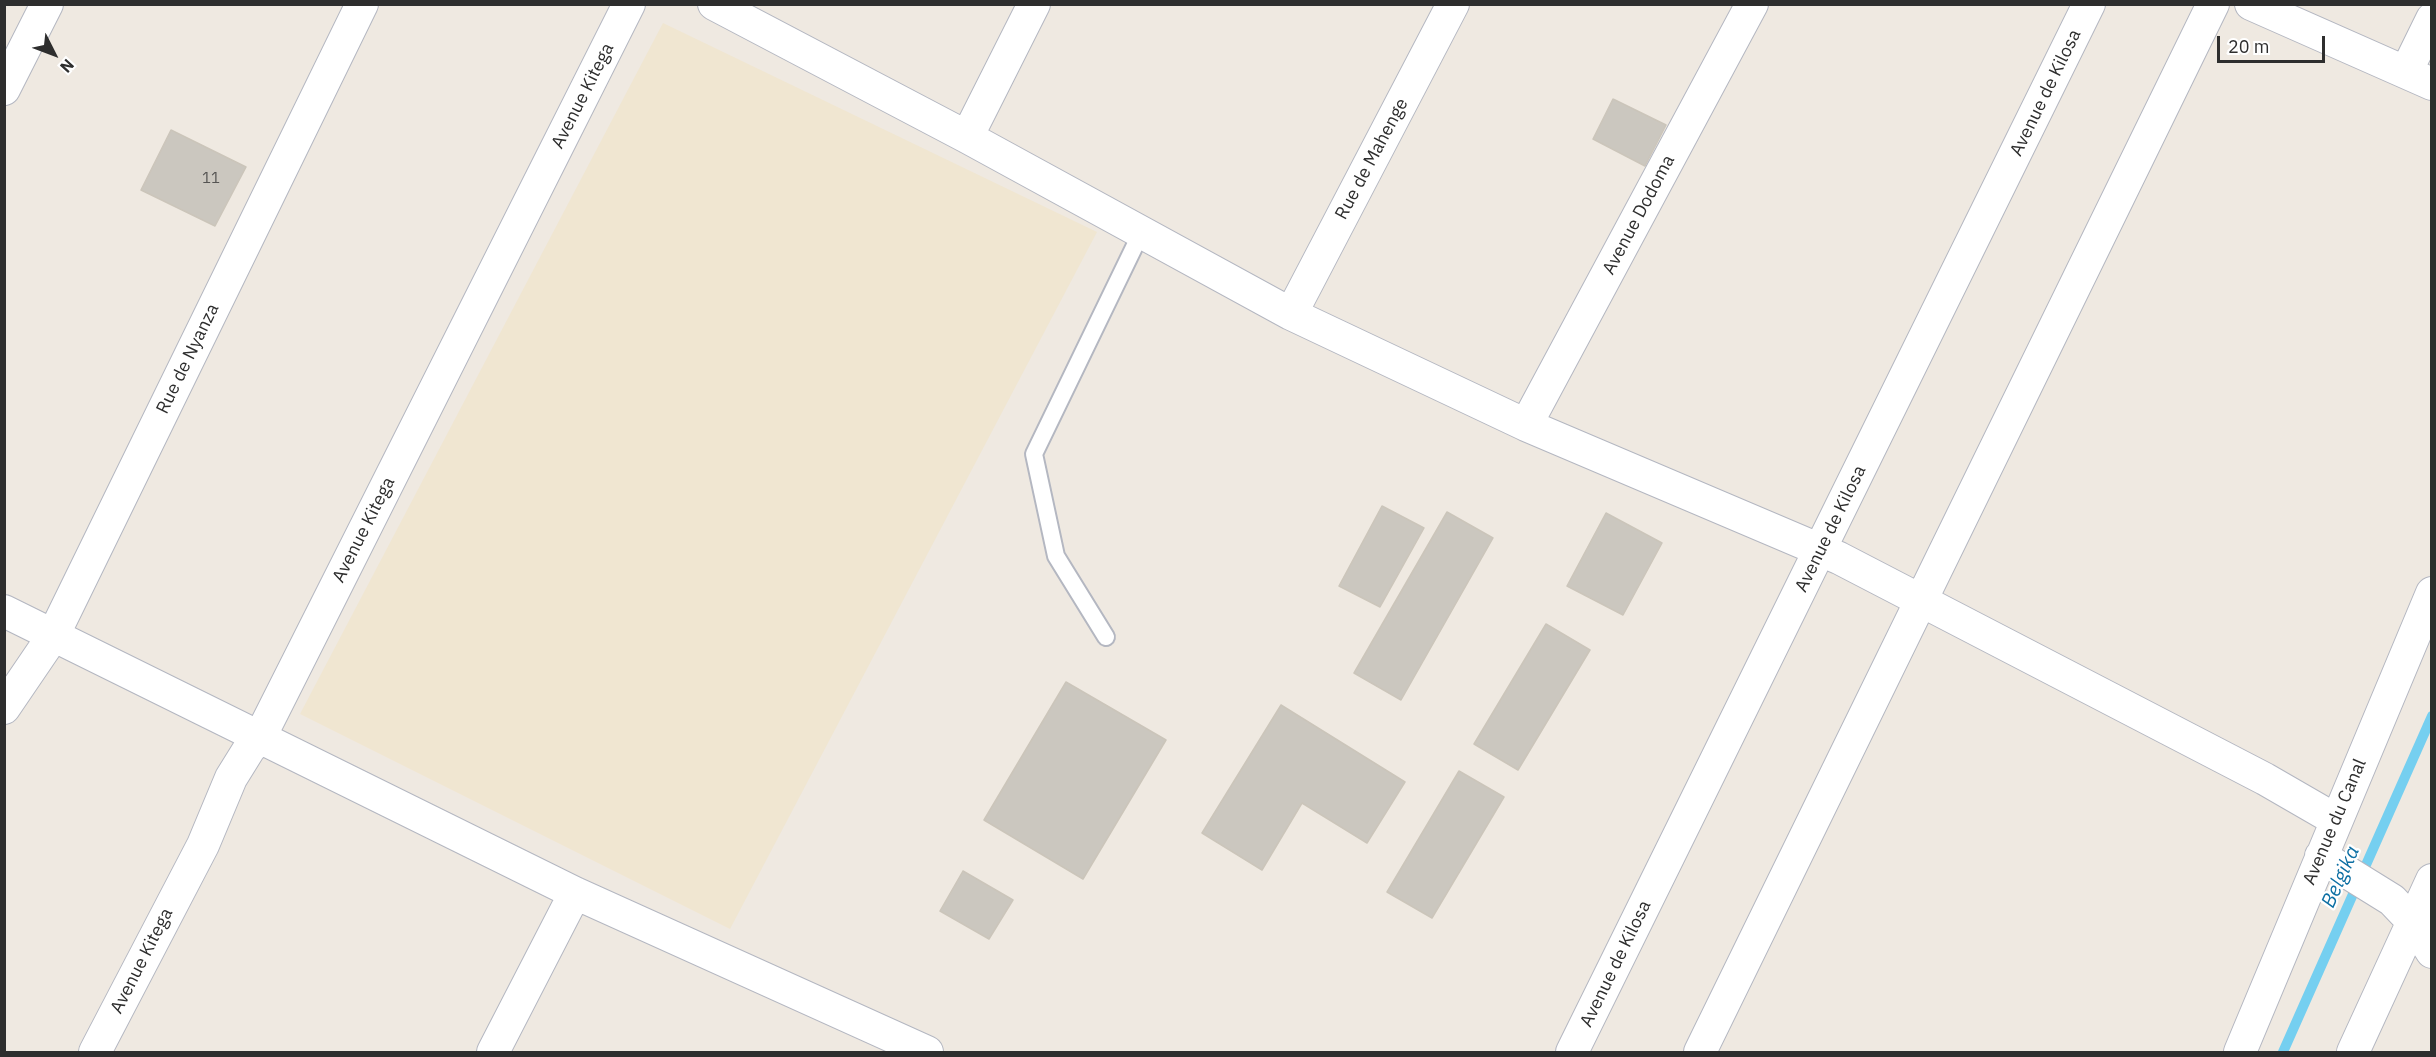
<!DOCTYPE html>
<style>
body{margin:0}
#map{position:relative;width:2436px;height:1057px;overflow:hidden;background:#efe9e1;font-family:"IBM Plex Sans",sans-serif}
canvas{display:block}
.frame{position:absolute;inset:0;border:6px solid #2e2e2e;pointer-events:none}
.north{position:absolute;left:24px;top:24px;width:60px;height:60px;-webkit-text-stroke:4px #fff;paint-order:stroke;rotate:132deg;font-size:16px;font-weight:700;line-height:24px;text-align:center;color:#2e2e2e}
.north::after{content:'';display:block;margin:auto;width:21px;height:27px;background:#2e2e2e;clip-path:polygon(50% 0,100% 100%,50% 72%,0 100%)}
.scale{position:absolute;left:2217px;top:36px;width:108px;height:27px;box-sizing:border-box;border:3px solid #2e2e2e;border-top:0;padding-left:8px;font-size:18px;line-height:21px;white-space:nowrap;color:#2e2e2e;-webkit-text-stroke:4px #fff;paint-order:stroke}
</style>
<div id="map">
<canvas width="2436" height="1057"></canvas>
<div class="frame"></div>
<div class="north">N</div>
<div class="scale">20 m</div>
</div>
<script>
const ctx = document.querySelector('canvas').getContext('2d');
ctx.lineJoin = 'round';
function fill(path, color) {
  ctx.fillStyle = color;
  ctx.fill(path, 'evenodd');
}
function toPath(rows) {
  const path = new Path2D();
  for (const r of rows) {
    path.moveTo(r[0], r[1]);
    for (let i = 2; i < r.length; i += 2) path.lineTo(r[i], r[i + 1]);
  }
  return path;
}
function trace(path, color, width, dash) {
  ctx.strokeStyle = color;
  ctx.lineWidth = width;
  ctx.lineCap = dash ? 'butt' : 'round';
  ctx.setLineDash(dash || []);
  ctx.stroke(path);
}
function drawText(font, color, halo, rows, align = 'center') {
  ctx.font = font + ' "IBM Plex Sans",sans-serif';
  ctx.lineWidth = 4.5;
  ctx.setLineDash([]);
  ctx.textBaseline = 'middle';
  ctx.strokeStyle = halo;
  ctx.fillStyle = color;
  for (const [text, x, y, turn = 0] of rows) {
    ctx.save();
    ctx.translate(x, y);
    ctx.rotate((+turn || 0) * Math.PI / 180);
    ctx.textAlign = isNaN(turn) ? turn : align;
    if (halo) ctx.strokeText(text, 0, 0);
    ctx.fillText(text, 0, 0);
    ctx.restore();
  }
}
fill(toPath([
 [663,23,1097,232,730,929,300,714]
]), '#f0e6d1');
trace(toPath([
 [2283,1052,2432,716]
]), '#75cff0', 10);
const building = toPath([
 [1613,99,1666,125,1645,166,1593,139,1613,99],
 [171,130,246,167,215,226,141,190,171,130],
 [1382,506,1424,528,1380,607,1339,586,1382,506],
 [1447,512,1493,538,1401,700,1354,673,1447,512],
 [1606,513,1662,543,1623,615,1567,586,1606,513],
 [1546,624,1590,650,1518,770,1474,744,1546,624],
 [1066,682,1166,740,1083,879,984,820,1066,682],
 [1281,705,1405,782,1367,843,1302,803,1262,870,1202,833,1281,705],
 [1459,771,1504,797,1432,918,1387,892,1459,771],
 [963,871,1013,900,989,939,940,911,963,871]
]);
fill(building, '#cbc7bf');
trace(building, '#cbc5ba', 1.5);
const service = toPath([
 [1106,637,1056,556,1034,454,1141,233]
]);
const minor = toPath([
 [714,4,967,137,1291,314,1526,425,1839,558,2265,779,2336,820],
 [2251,4,2432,84],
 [2406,72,2432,19],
 [4,89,47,4],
 [967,137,1034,4],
 [1291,314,1453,4],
 [1526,425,1752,4],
 [4,611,575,893,927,1052],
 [4,708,53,636,362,4],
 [2321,856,2392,900,2412,921,2432,952],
 [95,1052,203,845,231,778,249,749,260,737,629,4],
 [493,1052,575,893],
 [1572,1052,2089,4],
 [1700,1052,2213,4],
 [2240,1052,2432,593],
 [2353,1052,2432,880]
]);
trace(service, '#b4b7c1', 20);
trace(minor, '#b4b7c1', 34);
trace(service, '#fff', 16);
trace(minor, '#fff', 32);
drawText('15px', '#555452', null, [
 ["11",211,179]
]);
drawText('18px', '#2e2e2e', '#fff', [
 ["Avenue de Kilosa",2046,93,-64],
 ["Avenue Kitega",583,96,-63],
 ["Rue de Mahenge",1372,159,-62],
 ["Avenue Dodoma",1639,215,-62],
 ["Rue de Nyanza",188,359,-64],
 ["Avenue de Kilosa",1831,529,-64],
 ["Avenue Kitega",364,530,-63],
 ["Avenue du Canal",2335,822,-67],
 ["Avenue Kitega",142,961,-63],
 ["Avenue de Kilosa",1616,964,-64]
]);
drawText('italic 20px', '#0d6fa3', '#fff', [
 ["Belgika",2341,877,-66]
]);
</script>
